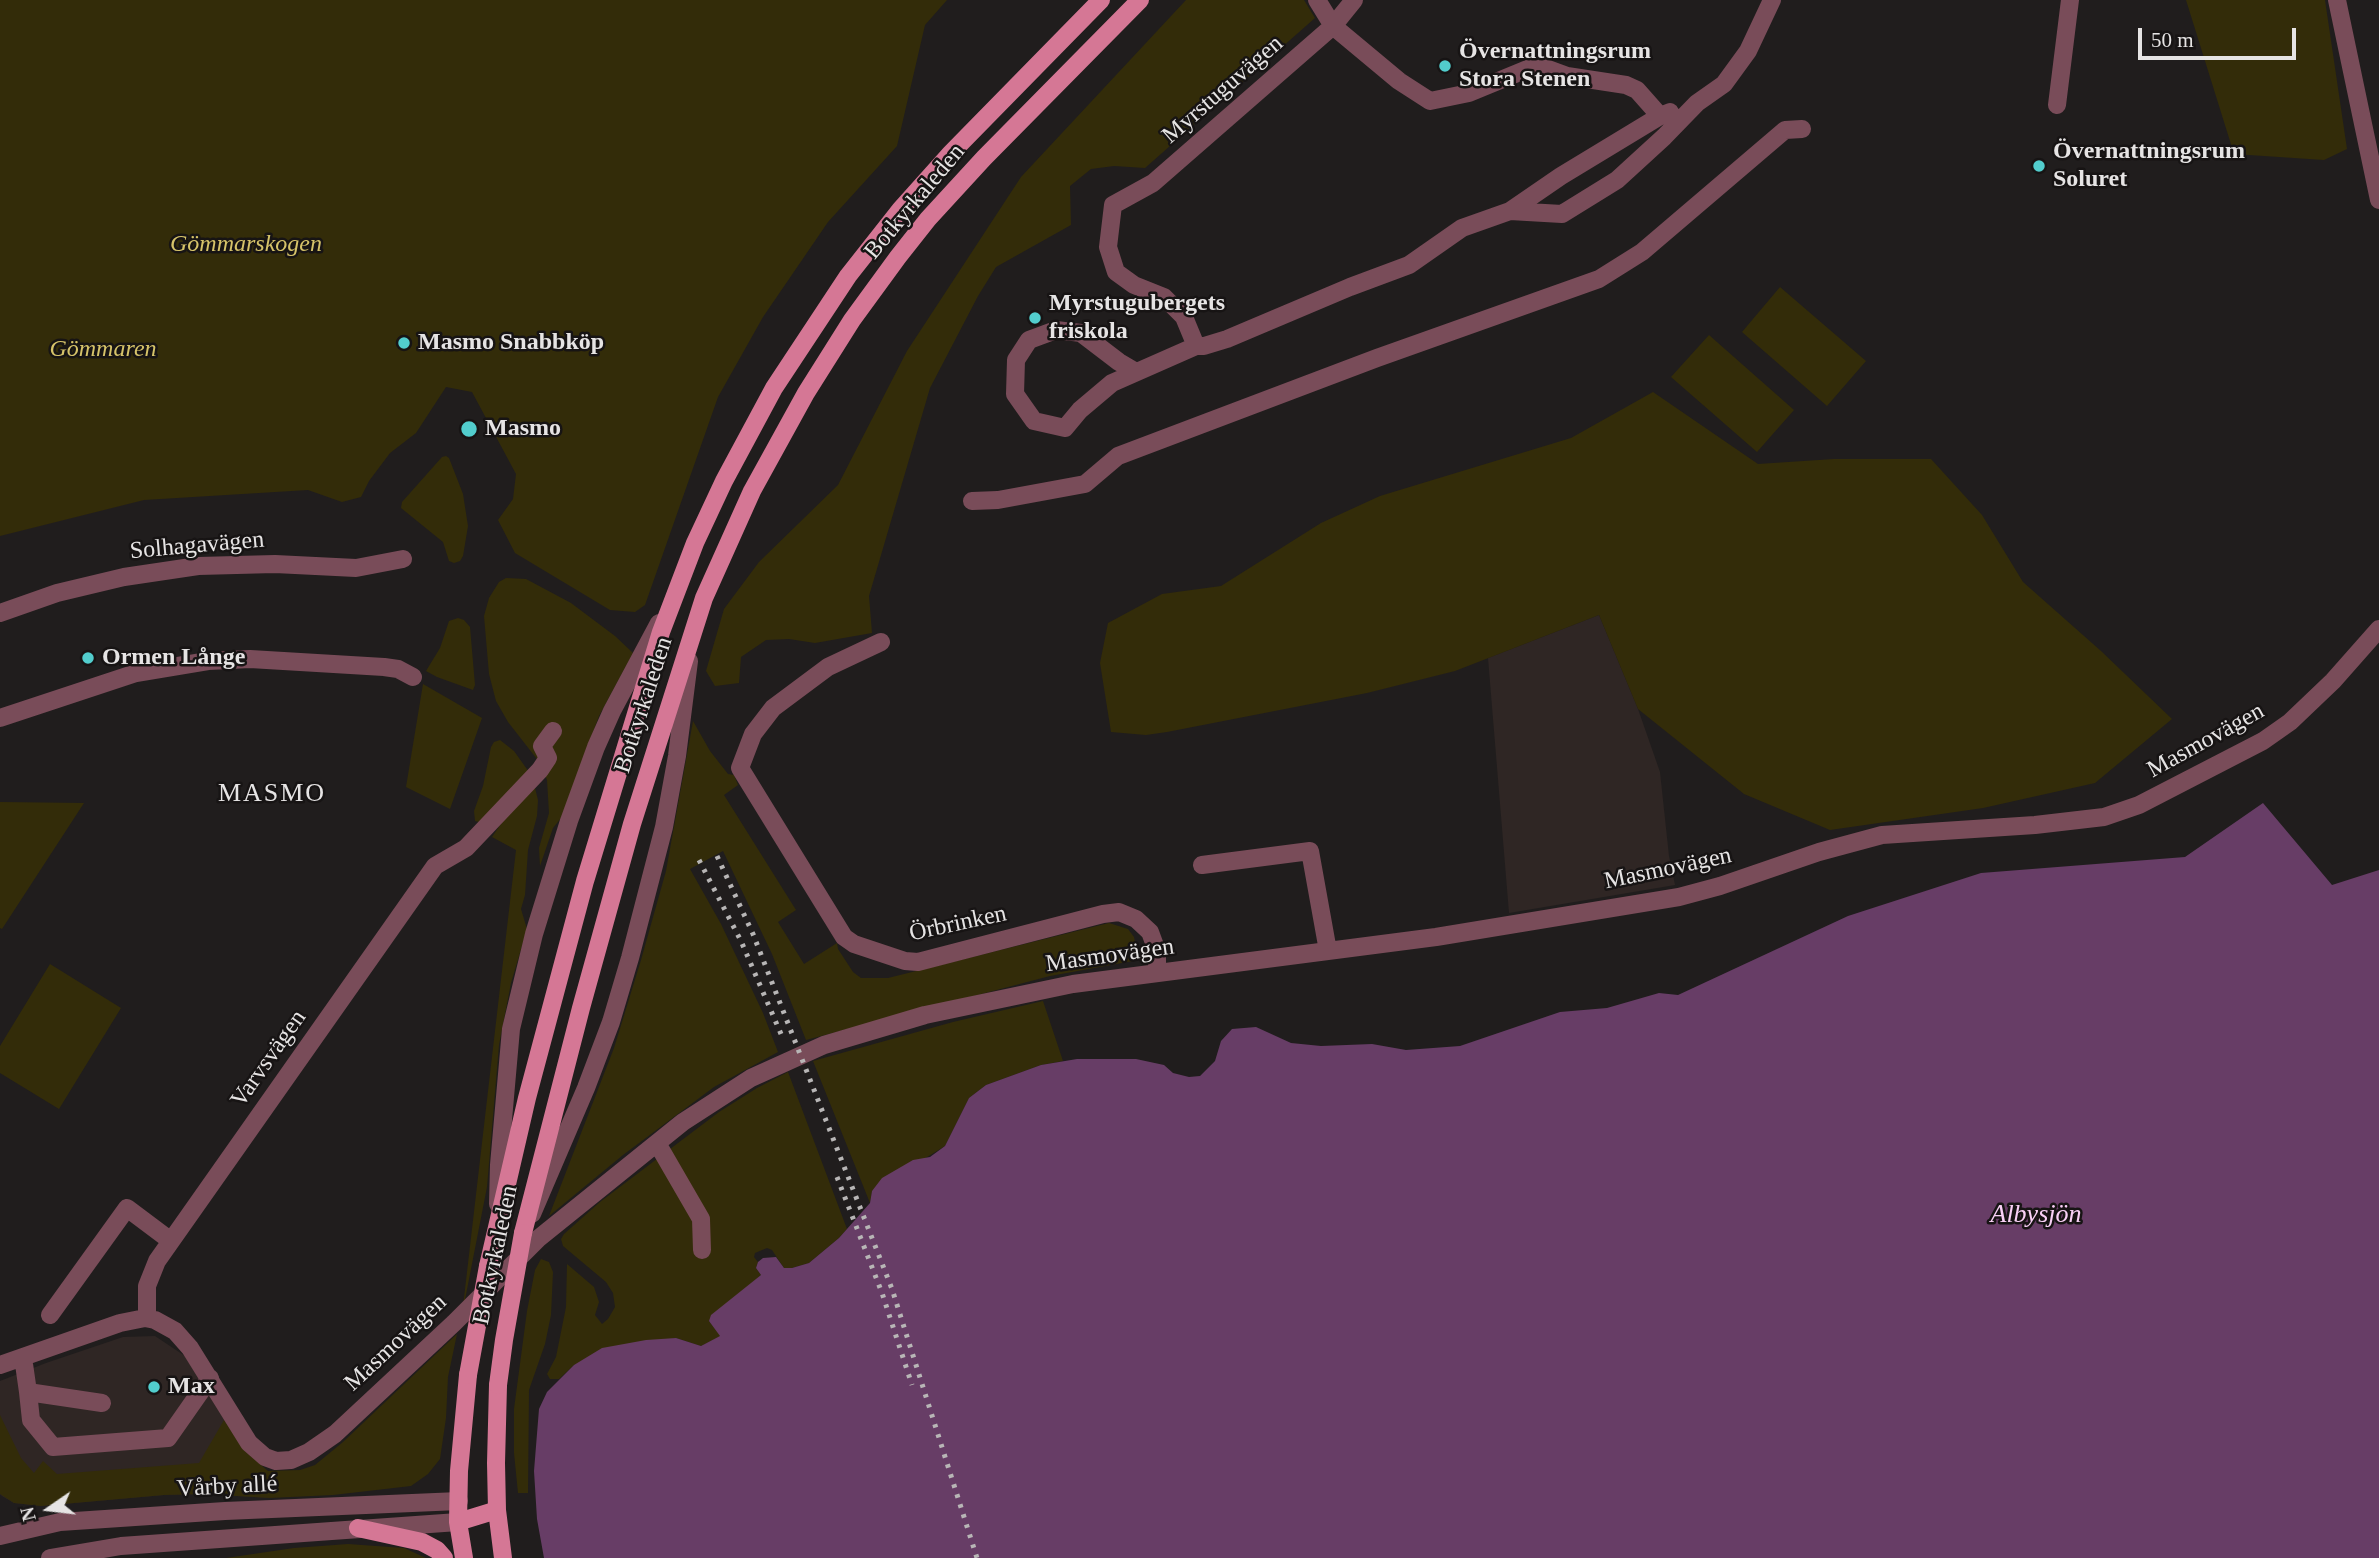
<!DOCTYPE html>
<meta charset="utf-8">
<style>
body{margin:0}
#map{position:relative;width:2379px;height:1558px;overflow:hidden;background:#201d1d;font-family:"Times New Roman",serif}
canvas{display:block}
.north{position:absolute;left:14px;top:1474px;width:70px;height:70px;-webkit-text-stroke:5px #171414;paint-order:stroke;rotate:256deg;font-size:19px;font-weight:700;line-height:28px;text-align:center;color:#e6e4e4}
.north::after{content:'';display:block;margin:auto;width:24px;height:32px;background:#e6e4e4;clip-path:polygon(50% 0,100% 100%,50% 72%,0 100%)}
.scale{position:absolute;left:2138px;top:28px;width:158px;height:32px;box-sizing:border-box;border:4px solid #e6e4e4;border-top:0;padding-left:9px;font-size:21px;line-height:24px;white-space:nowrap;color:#e6e4e4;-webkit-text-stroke:5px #171414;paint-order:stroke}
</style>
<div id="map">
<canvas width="2379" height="1558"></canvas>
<div class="north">N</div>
<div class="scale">50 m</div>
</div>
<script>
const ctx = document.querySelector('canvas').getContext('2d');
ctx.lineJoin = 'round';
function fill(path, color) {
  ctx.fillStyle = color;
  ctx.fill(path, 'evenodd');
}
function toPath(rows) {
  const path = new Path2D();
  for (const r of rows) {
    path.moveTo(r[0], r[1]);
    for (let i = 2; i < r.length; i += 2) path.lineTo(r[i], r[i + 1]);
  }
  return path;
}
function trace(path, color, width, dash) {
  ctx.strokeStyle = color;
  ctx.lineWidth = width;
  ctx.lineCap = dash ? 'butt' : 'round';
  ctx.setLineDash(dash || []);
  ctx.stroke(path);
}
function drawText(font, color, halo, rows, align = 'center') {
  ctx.font = font + ' "Times New Roman",serif';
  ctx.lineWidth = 5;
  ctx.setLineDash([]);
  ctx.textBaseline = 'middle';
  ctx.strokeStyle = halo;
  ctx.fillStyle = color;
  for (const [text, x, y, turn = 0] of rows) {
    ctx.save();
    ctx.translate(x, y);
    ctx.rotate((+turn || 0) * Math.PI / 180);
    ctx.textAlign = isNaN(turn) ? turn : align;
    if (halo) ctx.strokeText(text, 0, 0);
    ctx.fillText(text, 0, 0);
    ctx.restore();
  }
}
fill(toPath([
 [1599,615,1638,709,1660,772,1669,856,1675,885,1509,913,1488,658],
 [155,1336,185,1356,244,1450,268,1472,270,1498,203,1494,164,1495,41,1506,14,1503,2,1496,0,1494,0,1381,46,1363,123,1337]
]), '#2f2624');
fill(toPath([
 [0,0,947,0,925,25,897,146,828,222,763,317,718,397,645,605,635,612,610,610,515,553,498,520,513,499,516,474,472,392,446,387,416,433,390,453,369,481,361,497,342,502,308,490,144,500,0,536],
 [1186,0,1304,0,1315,18,1145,168,1114,166,1091,169,1070,186,1071,225,996,267,978,296,930,388,869,596,872,633,815,643,789,639,766,640,741,657,739,683,715,686,706,671,724,609,759,562,838,485,907,351,1021,177],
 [2186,0,2325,0,2347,149,2324,160,2234,154],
 [1780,287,1866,361,1827,406,1742,332],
 [1709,335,1794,410,1757,452,1671,377],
 [1653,392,1758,464,1834,459,1931,459,1982,515,2023,582,2101,651,2172,719,2095,783,1983,808,1830,830,1744,794,1638,709,1599,615,1455,671,1367,693,1167,732,1146,735,1111,732,1100,663,1108,623,1162,594,1221,586,1321,523,1380,496,1571,438],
 [446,456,449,458,463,494,468,526,463,556,460,561,454,563,449,561,443,542,401,508,402,502,442,457],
 [506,578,526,579,571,603,615,636,633,653,599,716,561,818,553,828,540,866,539,848,549,813,547,780,540,763,508,722,496,701,489,674,484,616,489,598,499,582],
 [458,618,464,620,470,627,475,685,473,690,437,677,426,671,440,648,449,621],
 [423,684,482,718,450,809,406,787],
 [693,721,710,751,728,774,734,775,738,785,724,795,796,910,778,922,804,964,837,943,838,949,853,972,861,978,888,978,1109,923,1128,929,1134,937,1137,952,1133,961,1050,976,806,1040,772,954,723,851,690,869,721,924,763,1013,778,1052,714,1087,623,1155,549,1216,614,1048,641,960,666,871],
 [500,740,514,751,529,772,483,823,475,821,474,811,483,786,491,747,494,742],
 [535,788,538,800,537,816,528,850,525,895,521,909,527,929,511,983,499,1045,487,1187,462,1315,516,850,492,837,514,805,530,789],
 [0,802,84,803,2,929,0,928],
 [50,964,121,1008,59,1109,0,1073,0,1046],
 [1043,1001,1063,1061,1041,1065,986,1085,969,1098,945,1146,872,1191,870,1203,813,1061,953,1022],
 [788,1072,847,1229,839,1238,809,1263,792,1268,784,1268,772,1250,767,1248,755,1253,754,1257,758,1262,756,1268,761,1275,709,1321,721,1336,701,1346,676,1338,574,1365,559,1379,550,1379,547,1374,556,1357,566,1307,567,1264,594,1287,599,1302,595,1315,602,1324,608,1319,615,1307,613,1293,606,1282,563,1246,561,1239,564,1234,600,1202,719,1112,757,1088],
 [541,1259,549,1262,553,1272,551,1315,545,1344,529,1390,528,1493,518,1493,514,1453,514,1409,527,1311,535,1270],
 [457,1334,448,1377,446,1418,440,1459,428,1474,411,1486,333,1495,270,1498,203,1494,164,1495,41,1506,14,1503,0,1494,0,1415,21,1458,34,1473,43,1461,57,1474,199,1463,224,1420,244,1450,268,1471,300,1470,315,1465,343,1442],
 [348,1544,404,1548,426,1558,226,1558,294,1548]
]), '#332c09');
fill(toPath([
 [2263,803,2332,885,2379,870,2379,1558,544,1558,537,1519,534,1471,539,1409,547,1392,574,1365,602,1348,646,1340,676,1338,701,1346,720,1336,709,1321,711,1315,761,1275,756,1268,758,1262,763,1258,776,1257,784,1268,792,1268,809,1263,839,1238,870,1203,872,1191,882,1178,913,1160,930,1157,945,1146,969,1098,986,1085,1041,1065,1077,1059,1136,1059,1164,1065,1173,1073,1189,1077,1200,1076,1215,1061,1221,1041,1232,1029,1256,1027,1291,1043,1321,1046,1372,1044,1406,1050,1460,1046,1560,1012,1607,1008,1659,993,1678,995,1848,916,1981,873,2185,857]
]), '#673d66');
trace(toPath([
 [1317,0,1333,26,1399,81,1430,101,1469,93,1537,65,1567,76,1626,85,1637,90,1660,116],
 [2337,0,2379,200],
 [2057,105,2070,0],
 [1510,211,1561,176,1660,116,1670,112],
 [1196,346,1184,317,1164,297,1134,285,1116,272,1108,247,1113,205,1153,183,1333,26,1354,0],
 [1136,372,1119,362,1081,333,1056,330,1029,340,1016,360,1015,394,1034,421,1065,428,1080,410,1112,383,1196,346,1204,346,1227,339,1350,287,1409,265,1462,228,1510,211,1562,214,1617,180,1664,137,1697,103,1724,84,1748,51,1772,0],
 [972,501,998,500,1085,484,1118,456,1377,358,1599,279,1642,252,1785,130,1802,129],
 [0,613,57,593,124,577,198,566,275,564,356,568,403,559],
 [881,642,828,667,773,708,753,734,740,768,844,937,854,944,905,961,918,962,1103,914,1119,912,1136,919,1150,932,1157,951,1157,973],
 [0,718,136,673,208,661,250,659,384,667,398,669,413,677],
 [1202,865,1310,851,1328,951],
 [657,1143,701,1219,702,1250],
 [498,1204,499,1165,511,1029,534,934,569,821,596,747,612,711,659,623],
 [532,1214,586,1088,611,1022,630,958,664,827,677,756,689,661],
 [50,1315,127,1208,171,1241],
 [147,1318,147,1286,157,1261,435,866,466,848,540,770,548,758,542,746,553,731],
 [23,1357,28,1392,102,1403],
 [0,1365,120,1323,145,1318,155,1320,175,1331,190,1348,249,1443,265,1457,276,1461,291,1460,309,1452,335,1434,454,1323,539,1238,683,1122,751,1078,824,1045,925,1015,1073,984,1436,937,1679,897,1720,886,1819,852,1882,835,2035,825,2104,817,2139,805,2263,741,2290,722,2333,681,2379,629],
 [28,1392,31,1420,53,1447,168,1438,210,1378],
 [0,1536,60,1522,225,1511,459,1501],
 [50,1558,121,1546,458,1522]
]), '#794c59', 18);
trace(toPath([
 [523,1233,581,1008,632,824,704,598,752,491,806,393,852,320,898,257,928,219,984,158,1140,0],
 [488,1266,527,1098,585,881,661,632,695,543,724,481,774,388,848,276,900,210,951,153,1101,0],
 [498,1385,496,1463,497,1510,503,1558],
 [458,1522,497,1510],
 [358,1528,422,1542,437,1550,444,1558],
 [464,1558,458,1522,459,1471,468,1375]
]), '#d57795', 18);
trace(toPath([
 [717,856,753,934,892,1289,977,1558],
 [699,860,741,941,781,1034],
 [837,1177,882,1293,912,1385]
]), '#b8b6b6', 5, [3.5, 7]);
trace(toPath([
 [468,1375,488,1266],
 [498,1385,504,1340,523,1233]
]), '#d57795', 18);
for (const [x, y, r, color] of [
 [1445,66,7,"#52cdcd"],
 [2039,166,7,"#52cdcd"],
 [1035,318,7,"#52cdcd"],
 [404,343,7,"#52cdcd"],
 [469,429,9,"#52cdcd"],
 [88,658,7,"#52cdcd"],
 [154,1387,7,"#52cdcd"]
]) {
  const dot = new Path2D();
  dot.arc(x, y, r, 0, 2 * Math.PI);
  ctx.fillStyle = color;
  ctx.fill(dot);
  trace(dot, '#171414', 2.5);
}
drawText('bold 24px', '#e6e4e4', '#171414', [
 ["Övernattningsrum",1459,52],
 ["Stora Stenen",1459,80],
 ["Övernattningsrum",2053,152],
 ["Soluret",2053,180],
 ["Myrstugubergets",1049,304],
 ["friskola",1049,332],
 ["Masmo Snabbköp",418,343],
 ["Masmo",485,429],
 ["Ormen Långe",102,658],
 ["Max",168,1387]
], 'left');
drawText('24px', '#e6e4e4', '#171414', [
 ["Myrstuguvägen",1223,90,-41],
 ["Botkyrkaleden",915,202,-50],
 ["Solhagavägen",197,546,-5],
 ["Botkyrkaleden",644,705,-72],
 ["Masmovägen",2206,741,-29],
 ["Masmovägen",1668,869,-12],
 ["Örbrinken",958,924,-12],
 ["Masmovägen",1110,956,-8],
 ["Varvsvägen",269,1059,-55],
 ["Botkyrkaleden",496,1255,-78],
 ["Masmovägen",396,1343,-43],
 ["Vårby allé",227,1487,-3]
]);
drawText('italic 24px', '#d6c369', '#171414', [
 ["Gömmarskogen",246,245],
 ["Gömmaren",103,350]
]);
ctx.letterSpacing = '2px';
drawText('26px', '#e6e4e4', '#171414', [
 ["MASMO",272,794]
]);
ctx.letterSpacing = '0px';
drawText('italic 26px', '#f9d0f6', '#171414', [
 ["Albysjön",2036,1215]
]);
</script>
